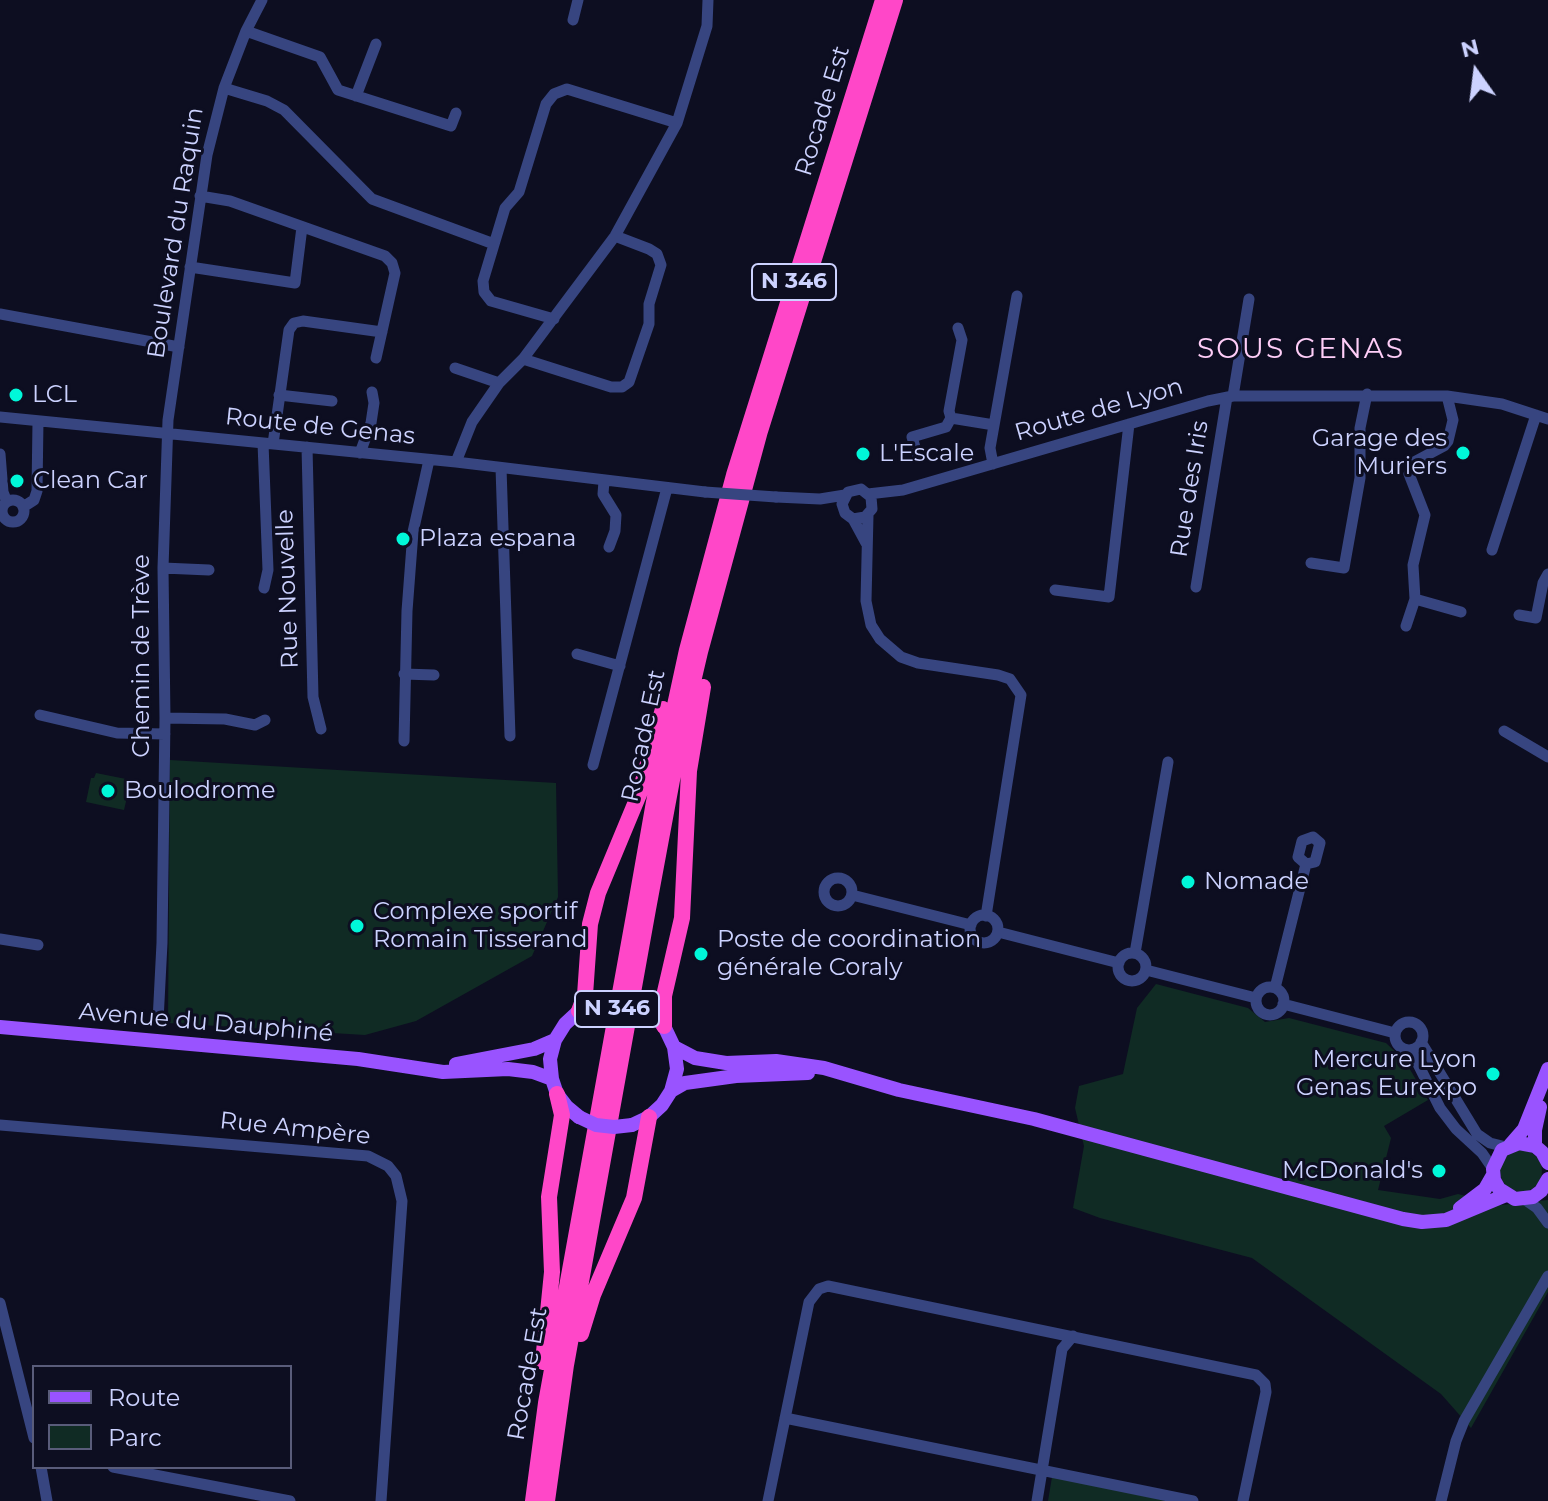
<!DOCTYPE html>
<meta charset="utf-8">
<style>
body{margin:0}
#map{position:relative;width:1548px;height:1501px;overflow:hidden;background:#0d0e21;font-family:Montserrat,sans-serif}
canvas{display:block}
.legend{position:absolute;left:32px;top:1365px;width:260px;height:104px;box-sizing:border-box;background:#0d0e21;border:2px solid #595c7a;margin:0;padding:10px 14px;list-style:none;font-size:24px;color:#ccd2ff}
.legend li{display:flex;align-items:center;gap:16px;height:40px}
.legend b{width:40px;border:2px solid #595c7a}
.north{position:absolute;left:1436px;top:32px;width:80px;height:80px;-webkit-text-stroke:6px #0d0e21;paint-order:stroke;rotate:346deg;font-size:22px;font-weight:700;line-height:32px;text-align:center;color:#ccd2ff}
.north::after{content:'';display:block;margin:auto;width:28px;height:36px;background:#ccd2ff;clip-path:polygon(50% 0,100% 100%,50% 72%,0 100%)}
</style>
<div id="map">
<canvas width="1548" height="1501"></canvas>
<ul class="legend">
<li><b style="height:10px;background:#9953ff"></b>Route</li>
<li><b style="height:22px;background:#102b24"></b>Parc</li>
</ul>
<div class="north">N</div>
</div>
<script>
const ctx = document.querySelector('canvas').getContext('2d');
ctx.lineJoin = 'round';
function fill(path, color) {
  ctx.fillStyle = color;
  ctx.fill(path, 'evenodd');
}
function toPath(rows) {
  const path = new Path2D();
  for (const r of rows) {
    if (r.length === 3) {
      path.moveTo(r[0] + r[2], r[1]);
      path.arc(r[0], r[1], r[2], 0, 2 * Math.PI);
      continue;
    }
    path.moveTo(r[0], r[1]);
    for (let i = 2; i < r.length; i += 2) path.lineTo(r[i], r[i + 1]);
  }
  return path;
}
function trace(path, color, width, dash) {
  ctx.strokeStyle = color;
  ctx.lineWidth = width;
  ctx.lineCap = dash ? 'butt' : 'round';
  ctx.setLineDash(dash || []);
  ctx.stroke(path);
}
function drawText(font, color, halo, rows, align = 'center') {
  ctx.font = font + ' Montserrat,sans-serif';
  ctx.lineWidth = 6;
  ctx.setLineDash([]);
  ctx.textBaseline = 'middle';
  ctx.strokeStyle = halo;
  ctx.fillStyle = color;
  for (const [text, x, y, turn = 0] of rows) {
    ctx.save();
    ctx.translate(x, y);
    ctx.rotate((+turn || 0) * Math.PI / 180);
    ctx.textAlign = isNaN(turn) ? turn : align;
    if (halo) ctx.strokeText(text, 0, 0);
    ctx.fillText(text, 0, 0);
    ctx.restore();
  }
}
fill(toPath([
 [170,760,556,783,558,897,532,956,416,1021,365,1035,168,1023],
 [96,773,131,780,124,810,86,802,91,778,94,778],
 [1156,984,1248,1008,1265,1022,1289,1018,1386,1043,1405,1061,1428,1100,1384,1126,1391,1138,1378,1190,1440,1199,1458,1194,1501,1205,1548,1200,1548,1292,1471,1428,1441,1394,1252,1258,1100,1218,1073,1208,1084,1146,1075,1108,1079,1086,1123,1074,1137,1008],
 [1521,1171,21],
 [1052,1477,1169,1501,1048,1501]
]), '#102b24');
trace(toPath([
 [573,20,578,0],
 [246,31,320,57,338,90,451,126,456,113],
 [224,88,267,101,284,110,372,199,494,244],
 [356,96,376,44],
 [200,196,230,201,385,256,392,263,395,273,376,358],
 [190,267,295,283,302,227],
 [0,314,179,347],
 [554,319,491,301,484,292,483,281,505,208,519,192,546,104,554,94,567,89,677,123],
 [958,328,962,340,949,411,951,418,994,425],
 [523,359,611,387,622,387,629,382,649,324,649,304,661,265,657,254,649,249,615,236],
 [455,368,499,383],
 [279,395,332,401],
 [1233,396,1249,299],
 [0,417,456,462,705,492],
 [263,443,268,570,264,588],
 [273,444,289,330,294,323,303,321,382,332],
 [307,447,313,697,321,729],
 [360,453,371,423,374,403,372,392],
 [0,454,3,492,7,502],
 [917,454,912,437,946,427,951,418],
 [456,462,472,422,499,383,523,359,615,236,677,123,707,26,708,0],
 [993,464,990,448,1017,296],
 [501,468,510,736],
 [604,481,603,494,616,515,615,531,609,547],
 [868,494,903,490,1208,401,1233,396,1447,396,1502,404,1548,419],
 [776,497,820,499,845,495],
 [13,511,11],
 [23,507,34,500,37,491,38,421],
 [868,515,866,601,871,625,880,639,901,657,918,663,998,675,1010,679,1021,695,986,916],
 [853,519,865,517,872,509,871,497,861,489,848,492,842,504,845,513,853,519,866,543],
 [1492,550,1536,415],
 [1311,563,1344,568,1360,478,1360,428,1367,394],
 [163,568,209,570],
 [1196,587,1227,397],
 [1055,590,1109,597,1129,424],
 [1415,599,1461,612],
 [1519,615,1536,618,1543,583,1548,574],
 [1406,626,1415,599,1413,565,1425,515,1409,474,1414,462,1444,446,1448,441,1453,420,1447,396],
 [577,654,620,666],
 [404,674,434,675],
 [40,715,117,733,165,734],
 [165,718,225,719,255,725,265,720],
 [1504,731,1548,757],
 [404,741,407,611,413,532,429,460],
 [593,765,667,488],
 [838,892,14],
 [852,895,971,925],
 [984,929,14],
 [998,932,1119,963],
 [0,939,38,945],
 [1135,953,1168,762],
 [1132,967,14],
 [1146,970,1256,998],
 [1270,1001,14],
 [1275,988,1306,864,1315,862,1320,843,1313,837,1302,841,1298,857,1306,864],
 [1283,1004,1395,1033],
 [158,1021,162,943,165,718,163,568,168,420,207,155,224,88,246,31,262,0],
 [1409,1036,14],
 [1421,1042,1477,1134,1490,1143,1506,1147],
 [1411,1050,1440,1108,1456,1129,1482,1153,1493,1169],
 [0,1125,368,1156,388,1166,396,1176,402,1201,381,1501],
 [1524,1199,1537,1208,1548,1223],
 [0,1303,34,1438],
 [785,1418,1193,1501],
 [41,1467,47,1501],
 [113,1467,290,1501],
 [768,1501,809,1302,819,1289,828,1286,1256,1375,1265,1384,1266,1392,1243,1501],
 [1037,1501,1062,1349,1073,1336],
 [1441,1501,1456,1441,1464,1421,1548,1276]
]), '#374580', 11);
trace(toPath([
 [0,1027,358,1059,443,1072,508,1069,533,1072,552,1079],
 [674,1047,695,1058,726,1063,776,1061,824,1068,899,1090,1034,1119,1403,1219,1422,1222,1446,1220,1506,1195],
 [456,1064,534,1049,555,1040],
 [671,1091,685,1083,736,1076,808,1073],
 [579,1117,567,1107,557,1094,552,1079,550,1059,555,1040,565,1024,579,1011,597,1003],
 [632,1125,649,1117,662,1105,671,1091,677,1069,674,1047,664,1026,657,1019],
 [1510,1145,1524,1129,1548,1069],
 [1535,1146,1535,1130,1540,1107],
 [1548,1163,1542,1152,1535,1146,1519,1143,1502,1150,1493,1169,1494,1180,1499,1189,1515,1199,1533,1197,1541,1191,1548,1179],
 [1460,1208,1485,1189,1493,1175]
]), '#9953ff', 14);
trace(toPath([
 [579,1011,585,995,590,924,598,893,640,792,663,709],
 [664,1026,664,996,682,918,689,771,703,687],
 [581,1334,593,1295,634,1198,649,1117],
 [543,1362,552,1272,549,1197,562,1115,557,1094],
 [533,1501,546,1403,635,910,654,802,687,650,734,475,883,0],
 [547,1501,566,1365,648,909,680,737,700,652,760,431,895,0]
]), '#ff47c8', 16);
trace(toPath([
 [705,492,776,497]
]), '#374580', 11);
trace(toPath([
 [597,1003,616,1001,634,1004,651,1013],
 [579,1117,596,1125,614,1127,632,1125]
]), '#9953ff', 14);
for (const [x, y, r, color] of [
 [16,395,8,"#00f7d9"],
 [1463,453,8,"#00f7d9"],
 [863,454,8,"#00f7d9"],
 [17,481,8,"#00f7d9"],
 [403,539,8,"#00f7d9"],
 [108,791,8,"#00f7d9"],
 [1188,882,8,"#00f7d9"],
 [357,926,8,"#00f7d9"],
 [701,954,8,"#00f7d9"],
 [1493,1074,8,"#00f7d9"],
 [1439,1171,8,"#00f7d9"]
]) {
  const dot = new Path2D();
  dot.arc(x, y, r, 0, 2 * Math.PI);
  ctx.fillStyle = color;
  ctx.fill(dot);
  trace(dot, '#0d0e21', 3);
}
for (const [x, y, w] of [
 [794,282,84],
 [617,1009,84]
]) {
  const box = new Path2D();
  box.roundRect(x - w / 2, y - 18, w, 36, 6);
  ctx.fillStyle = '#0d0e21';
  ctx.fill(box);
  trace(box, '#ccd2ff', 2);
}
drawText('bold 22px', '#ccd2ff', null, [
 ["N 346",794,282],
 ["N 346",617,1009]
]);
drawText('24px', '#ccd2ff', '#0d0e21', [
 ["Rocade Est",823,111,-73],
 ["Boulevard du Raquin",176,233,-81],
 ["Route de Lyon",1099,410,-16],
 ["Route de Genas",320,427,6],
 ["Rue des Iris",1190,489,-81],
 ["Rue Nouvelle",288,589,-92],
 ["Chemin de Trève",142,656,-90],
 ["Rocade Est",644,736,-78],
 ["Avenue du Dauphiné",206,1023,5],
 ["Rue Ampère",295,1129,6],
 ["Rocade Est",528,1374,-80]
]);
drawText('24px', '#ccd2ff', '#0d0e21', [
 ["LCL",32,395],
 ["Garage des",1447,439,"right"],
 ["Muriers",1447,467,"right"],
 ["L'Escale",879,454],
 ["Clean Car",33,481],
 ["Plaza espana",419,539],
 ["Boulodrome",124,791],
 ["Nomade",1204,882],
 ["Complexe sportif",373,912],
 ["Romain Tisserand",373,940],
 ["Poste de coordination",717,940],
 ["générale Coraly",717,968],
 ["Mercure Lyon",1477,1060,"right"],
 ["Genas Eurexpo",1477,1088,"right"],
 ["McDonald's",1423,1171,"right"]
], 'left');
ctx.letterSpacing = '2px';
drawText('28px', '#ffcef8', '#0d0e21', [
 ["SOUS GENAS",1301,350]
]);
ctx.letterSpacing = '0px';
</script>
